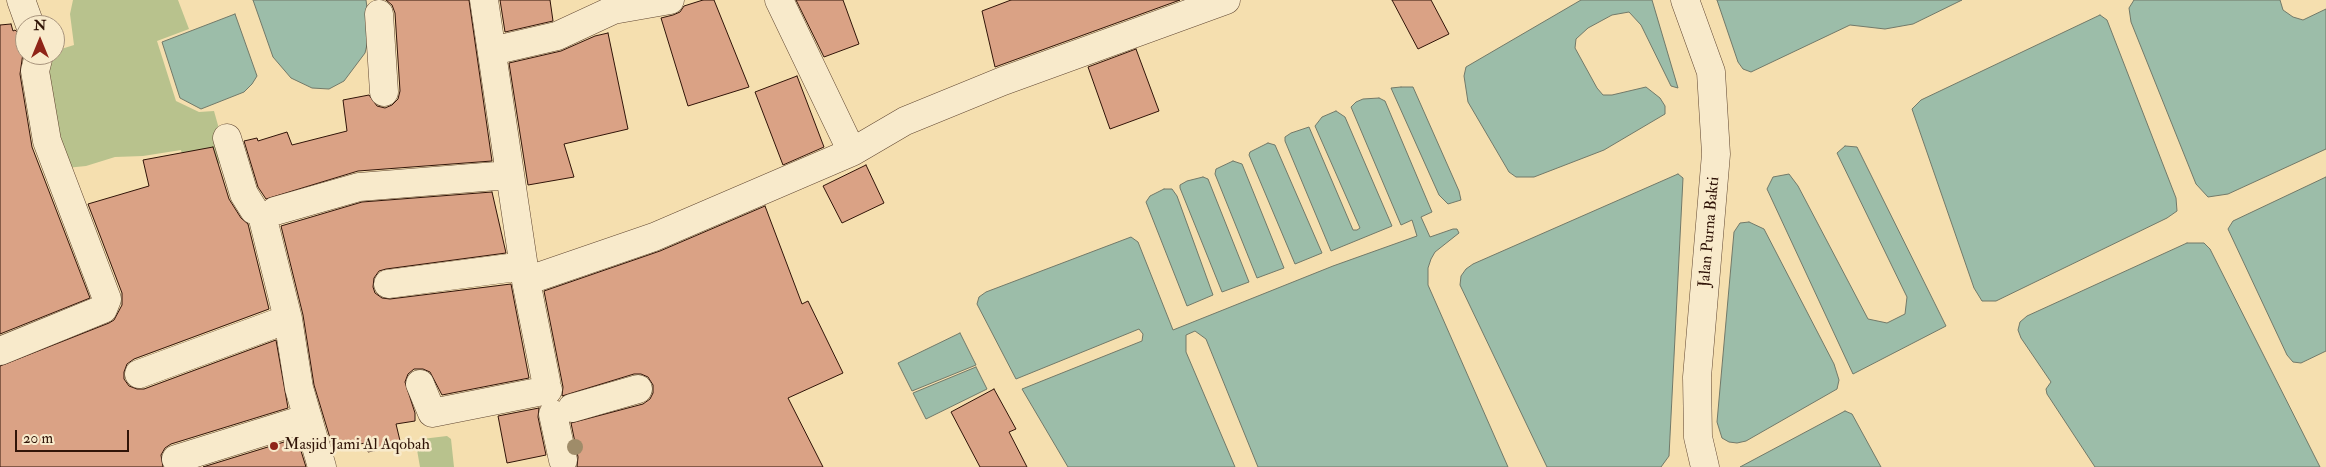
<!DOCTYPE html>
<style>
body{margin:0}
#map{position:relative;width:2326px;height:467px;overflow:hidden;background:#f5dfaf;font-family:"IM FELL Double Pica",serif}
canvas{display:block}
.north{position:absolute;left:15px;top:15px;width:50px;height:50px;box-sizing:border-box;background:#f8eacb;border:1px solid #a8947d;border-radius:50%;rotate:0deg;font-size:14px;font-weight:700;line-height:20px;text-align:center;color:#301408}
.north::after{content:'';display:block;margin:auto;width:18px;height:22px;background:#8f2418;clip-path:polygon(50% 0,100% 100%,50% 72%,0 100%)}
.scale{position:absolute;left:15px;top:430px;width:114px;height:22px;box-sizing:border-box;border:2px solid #301408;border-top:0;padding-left:6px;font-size:15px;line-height:18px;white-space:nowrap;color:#301408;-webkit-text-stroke:4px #f8eacb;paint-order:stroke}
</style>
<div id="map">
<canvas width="2326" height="467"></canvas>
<div class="north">N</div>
<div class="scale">20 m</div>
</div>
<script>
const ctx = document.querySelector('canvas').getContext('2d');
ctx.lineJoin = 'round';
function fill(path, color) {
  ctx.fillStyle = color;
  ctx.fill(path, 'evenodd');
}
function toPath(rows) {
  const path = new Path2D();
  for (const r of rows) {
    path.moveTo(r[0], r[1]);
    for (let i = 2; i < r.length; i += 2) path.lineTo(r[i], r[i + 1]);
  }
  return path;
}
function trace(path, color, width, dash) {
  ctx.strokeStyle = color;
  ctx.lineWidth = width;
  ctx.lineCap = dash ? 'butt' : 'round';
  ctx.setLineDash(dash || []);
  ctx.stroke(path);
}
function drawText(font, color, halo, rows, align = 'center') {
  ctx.font = font + ' "IM FELL Double Pica",serif';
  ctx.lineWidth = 5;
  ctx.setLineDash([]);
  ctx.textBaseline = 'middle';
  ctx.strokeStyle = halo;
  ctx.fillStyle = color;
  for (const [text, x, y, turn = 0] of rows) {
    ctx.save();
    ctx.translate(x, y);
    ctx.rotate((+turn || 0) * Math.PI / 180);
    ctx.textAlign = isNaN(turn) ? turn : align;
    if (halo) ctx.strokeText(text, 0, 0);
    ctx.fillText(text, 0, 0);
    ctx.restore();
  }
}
fill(toPath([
 [73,0,178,0,189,29,157,41,176,101,199,112,214,111,228,161,186,172,181,150,143,156,115,157,86,166,66,168,45,97,47,55,55,55,55,51,74,45,70,14],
 [447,436,451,439,454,467,420,467,416,444,422,439]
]), '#b8c28d');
const water = toPath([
 [253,0,366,0,370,32,365,53,344,81,329,89,312,88,291,78,273,57,253,0],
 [1581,0,1652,0,1678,88,1671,86,1641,25,1629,12,1612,15,1588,28,1576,39,1575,48,1597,88,1603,95,1612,95,1646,87,1660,98,1665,106,1665,114,1604,150,1534,177,1516,177,1509,172,1468,102,1464,76,1466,67,1581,0],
 [1717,0,1962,0,1913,24,1885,29,1850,25,1751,72,1743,69,1738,62,1717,0],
 [2134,0,2280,0,2283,10,2293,17,2303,20,2326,9,2326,149,2228,194,2208,197,2196,184,2131,22,2129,8,2134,0],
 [235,14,257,76,252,84,244,92,201,109,180,98,162,42,235,14],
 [2100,15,2107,20,2176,198,2177,211,2167,218,1996,301,1982,301,1974,288,1912,109,1921,100,2100,15],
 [1401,87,1413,87,1459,191,1461,200,1448,204,1439,195,1391,88,1401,87],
 [1379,98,1385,101,1432,212,1421,217,1430,237,1453,229,1457,229,1459,233,1435,252,1431,259,1428,268,1428,285,1508,467,1258,467,1206,339,1195,331,1186,335,1186,352,1235,467,1068,467,1022,389,1142,341,1143,334,1139,329,1016,379,977,304,979,297,986,292,1131,237,1138,242,1173,330,1333,266,1417,236,1412,220,1401,225,1351,107,1356,102,1363,99,1379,98],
 [1336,111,1345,117,1392,226,1331,251,1285,141,1285,137,1291,133,1309,127,1353,230,1357,230,1360,228,1315,126,1322,117,1336,111],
 [1268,143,1275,145,1322,253,1295,264,1249,155,1250,152,1268,143],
 [1845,146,1857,147,1946,326,1853,374,1767,189,1773,177,1789,174,1798,186,1868,319,1887,323,1905,314,1907,297,1837,153,1845,146],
 [1233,161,1242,164,1284,268,1257,278,1215,174,1216,169,1233,161],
 [1678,174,1683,178,1669,456,1661,467,1547,467,1460,285,1461,276,1466,269,1473,264,1678,174],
 [1203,177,1208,179,1249,282,1222,292,1180,188,1180,185,1187,181,1203,177],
 [2326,177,2326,351,2301,363,2293,362,2287,355,2228,229,2233,221,2326,177],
 [1164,189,1172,189,1177,196,1213,295,1187,306,1146,202,1150,196,1164,189],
 [1749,222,1764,229,1834,364,1839,380,1837,389,1746,441,1737,443,1729,442,1722,438,1717,422,1734,232,1740,223,1749,222],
 [2187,243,2204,243,2210,249,2320,467,2095,467,2047,394,2046,389,2051,382,2021,338,2018,330,2020,322,2027,316,2187,243],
 [960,333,976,365,912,391,898,363,960,333],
 [976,367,987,389,926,419,913,393,976,367],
 [1845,411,1852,414,1881,467,1740,467,1845,411]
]);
fill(water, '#9cbda9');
trace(water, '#717969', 1);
const building = toPath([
 [386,0,469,0,492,161,358,171,266,199,258,187,244,141,257,138,258,141,287,132,292,145,347,131,343,100,369,95,377,106,385,108,392,105,398,99,400,91,395,13,392,5,386,0],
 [500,0,550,0,553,21,505,32,500,0],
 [703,0,714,0,749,87,688,106,661,18,673,15,680,12,684,6,703,0],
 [796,0,843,0,859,44,824,57,796,0],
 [1011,0,1180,0,995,67,982,11,1011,0],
 [1392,0,1431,0,1449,34,1418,49,1392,0],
 [11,24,13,31,15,30,25,39,20,74,32,147,90,298,0,334,0,25,11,24],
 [608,33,628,129,564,144,574,177,528,185,509,63,561,51,595,36,608,33],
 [1136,49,1159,111,1110,129,1088,67,1136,49],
 [797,76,824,147,783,165,755,92,797,76],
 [213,147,229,199,241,218,248,224,269,309,134,359,127,364,124,372,124,379,129,386,137,389,144,389,276,340,288,408,171,444,165,448,161,455,163,467,0,467,0,366,109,323,114,320,122,305,122,293,88,204,149,186,143,160,213,147],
 [866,165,884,203,842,223,823,186,866,165],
 [492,192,506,253,386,269,379,271,374,278,373,287,375,293,382,298,390,299,511,284,529,378,442,395,430,372,423,369,414,369,408,374,405,382,415,413,415,421,396,424,401,445,368,452,366,443,333,448,314,385,303,315,281,226,362,202,492,192],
 [765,206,802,304,808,301,843,373,788,398,823,467,577,467,578,457,571,423,643,404,650,399,653,393,653,385,648,377,641,374,634,374,562,396,563,387,544,291,660,251,765,206],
 [994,389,1016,429,1009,432,1027,467,980,467,951,412,994,389],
 [539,408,538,417,546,455,507,463,498,416,539,408],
 [297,438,306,467,203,467,297,438]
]);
fill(building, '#daa285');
trace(building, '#301408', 1);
const minor = toPath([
 [21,0,30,25],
 [484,0,526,281,546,381],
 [779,0,852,152,905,121,1003,81,1226,0],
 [1685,0,1711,72,1716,154,1697,377,1698,437,1705,467],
 [379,14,384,92],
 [492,51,557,36,613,10,670,0],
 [227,138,244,194,254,210],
 [275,211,359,187,509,175],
 [262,215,288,319,299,388,322,467],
 [526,281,654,237,852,152],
 [388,284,524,266],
 [0,351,103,309,107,299,47,141,35,71,39,55],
 [139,374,288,319],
 [420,384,432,413,548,390],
 [572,408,638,389],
 [553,414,563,460],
 [176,459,308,418]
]);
trace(minor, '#614732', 29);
trace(minor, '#f8eacb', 28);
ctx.fillStyle = '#9f8c69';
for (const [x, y] of [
 [575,447]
]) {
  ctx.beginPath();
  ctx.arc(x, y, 8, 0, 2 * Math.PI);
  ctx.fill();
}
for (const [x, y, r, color] of [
 [274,446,5,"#8f2418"]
]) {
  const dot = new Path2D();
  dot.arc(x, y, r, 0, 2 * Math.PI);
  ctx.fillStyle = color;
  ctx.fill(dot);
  trace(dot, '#f8eacb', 2);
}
drawText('16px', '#301408', '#f8eacb', [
 ["Jalan Purna Bakti",1710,232,-85]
]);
drawText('16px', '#301408', '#f8eacb', [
 ["Masjid Jami Al Aqobah",284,446]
], 'left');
</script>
